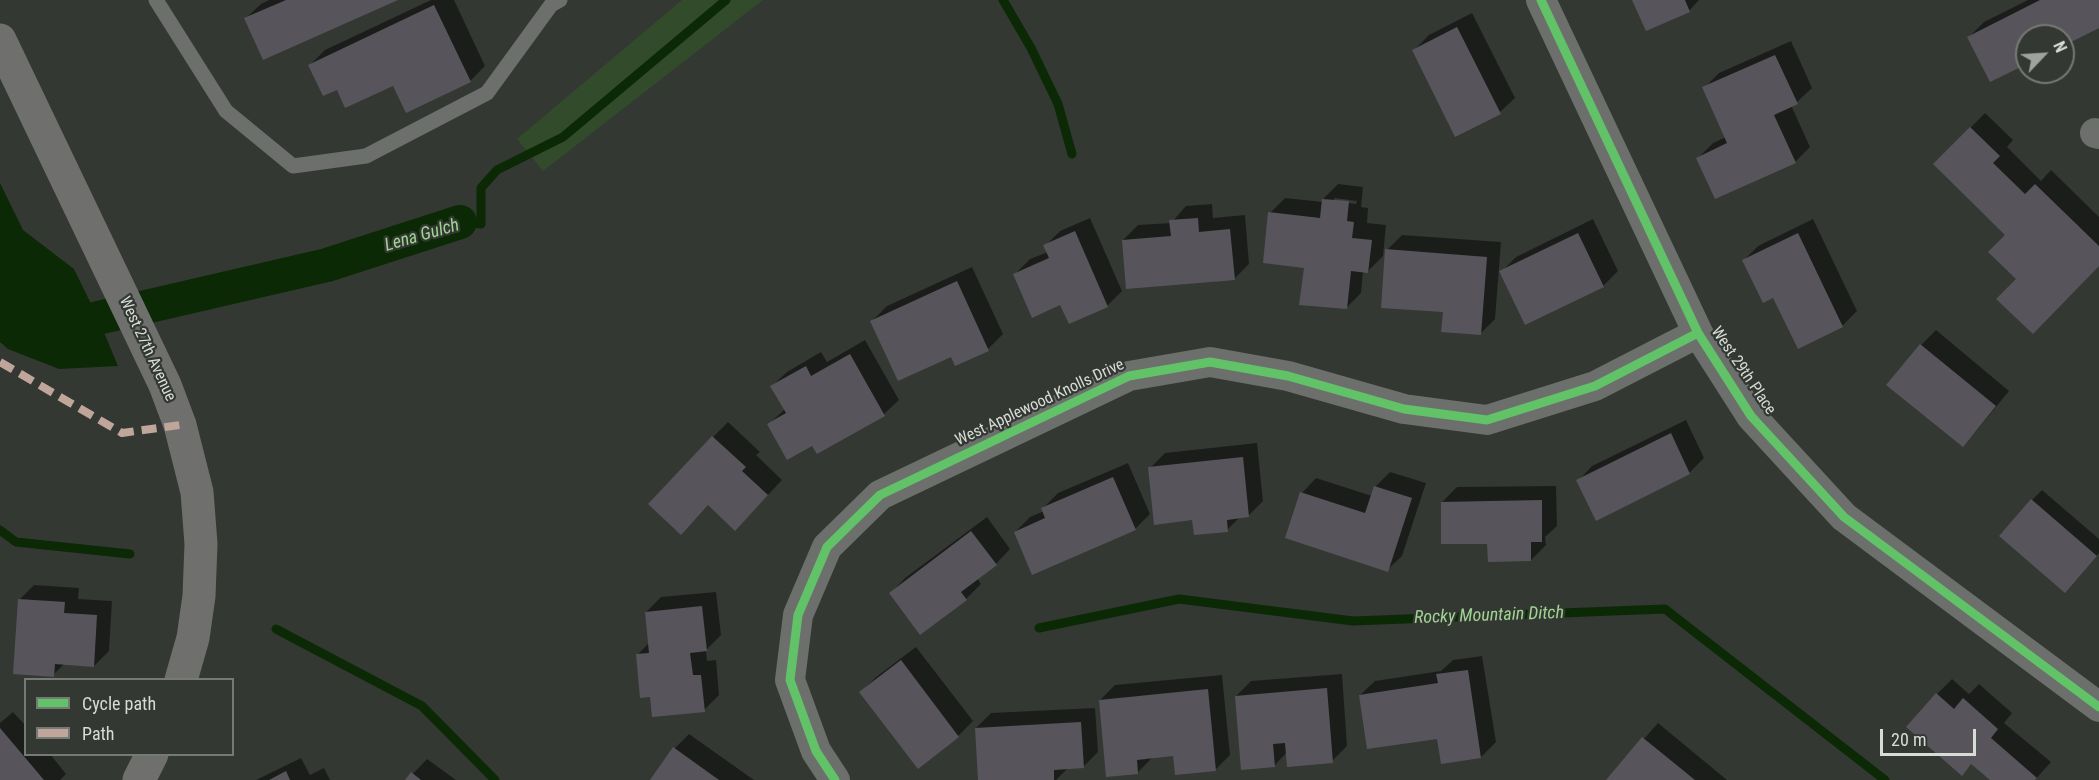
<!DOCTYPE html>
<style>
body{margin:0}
#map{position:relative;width:2099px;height:780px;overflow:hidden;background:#343833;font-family:"Roboto Condensed",sans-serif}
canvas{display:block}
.legend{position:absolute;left:24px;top:678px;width:210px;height:78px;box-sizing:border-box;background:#333932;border:2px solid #757a74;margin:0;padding:8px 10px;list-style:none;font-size:18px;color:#d8dcd7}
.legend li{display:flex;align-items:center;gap:12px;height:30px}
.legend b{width:30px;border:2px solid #757a74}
.north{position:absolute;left:2015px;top:24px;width:60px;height:60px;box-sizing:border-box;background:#333932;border:2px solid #757a74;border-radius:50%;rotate:65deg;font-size:16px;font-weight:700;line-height:24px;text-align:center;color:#d8dcd7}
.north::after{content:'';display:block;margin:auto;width:21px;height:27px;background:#9fa39e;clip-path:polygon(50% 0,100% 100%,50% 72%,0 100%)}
.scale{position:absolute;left:1880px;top:729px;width:96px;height:27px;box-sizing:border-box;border:3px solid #d8dcd7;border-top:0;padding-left:8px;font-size:18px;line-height:21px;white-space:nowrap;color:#d8dcd7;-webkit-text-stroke:4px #333932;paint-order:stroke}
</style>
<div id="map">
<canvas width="2099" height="780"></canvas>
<ul class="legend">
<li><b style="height:8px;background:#61c268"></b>Cycle path</li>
<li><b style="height:8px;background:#c0a59a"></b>Path</li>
</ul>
<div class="north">N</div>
<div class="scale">20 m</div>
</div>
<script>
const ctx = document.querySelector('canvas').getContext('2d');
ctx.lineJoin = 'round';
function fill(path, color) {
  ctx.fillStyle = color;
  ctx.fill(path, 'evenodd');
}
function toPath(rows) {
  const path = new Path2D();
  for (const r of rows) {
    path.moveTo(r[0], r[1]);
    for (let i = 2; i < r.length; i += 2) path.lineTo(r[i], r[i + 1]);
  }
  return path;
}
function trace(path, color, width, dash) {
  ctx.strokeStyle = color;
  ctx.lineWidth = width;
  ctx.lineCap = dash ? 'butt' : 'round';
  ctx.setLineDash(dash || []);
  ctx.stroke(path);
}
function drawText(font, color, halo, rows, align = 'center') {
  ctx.font = font + ' "Roboto Condensed",sans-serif';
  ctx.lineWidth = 4.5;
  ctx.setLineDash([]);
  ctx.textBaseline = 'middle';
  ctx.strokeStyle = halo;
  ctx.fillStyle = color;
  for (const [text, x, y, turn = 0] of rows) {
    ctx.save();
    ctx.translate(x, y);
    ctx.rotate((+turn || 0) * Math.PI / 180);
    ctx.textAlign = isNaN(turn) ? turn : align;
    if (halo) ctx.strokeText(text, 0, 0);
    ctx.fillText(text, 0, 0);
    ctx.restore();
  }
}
fill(toPath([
 [682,0,763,0,543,171,517,139]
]), '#324b2b');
fill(toPath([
 [0,183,23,230,74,269,98,318,118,366,59,369,8,349,0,342]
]), '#0c2906');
fill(toPath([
 [269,0,395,0,246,18,261,4],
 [431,0,454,0,485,66,470,81,337,88,310,65,325,50],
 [1634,0,1699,0,1689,11],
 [2028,0,2099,0,2099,26,2063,44,2063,36,2027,36,2027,62,1969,37,1984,22],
 [1472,13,1515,98,1500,112,1414,50,1429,35],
 [1791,41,1812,88,1797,102,1791,105,1810,147,1795,162,1698,158,1713,143,1726,137,1704,88,1719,73],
 [1985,113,2013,140,2007,147,2041,181,2051,170,2099,217,2099,264,2018,279,2007,235,1935,164],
 [1338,184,1363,187,1361,207,1368,208,1367,223,1386,225,1383,256,1368,271,1363,271,1361,293,1346,308,1305,267,1270,213,1285,198,1323,202,1323,199],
 [1334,198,1357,201,1356,204,1334,201],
 [1212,204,1213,218,1245,215,1249,264,1234,279,1123,240,1138,225,1171,223,1186,206],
 [1090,218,1122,291,1107,306,1061,303,1015,274,1030,259,1048,252,1045,246,1060,231],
 [1593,219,1618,271,1603,286,1501,272,1516,257],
 [1813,219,1857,311,1842,326,1743,261,1758,246],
 [1402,235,1501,242,1495,319,1480,334,1444,311,1387,250],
 [972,267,1003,334,988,349,872,321,887,306],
 [1936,330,2009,391,1977,430,1963,445,1921,345],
 [865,340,899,400,884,414,813,444,769,424,785,409,772,386,787,372,821,352,827,362],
 [1686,420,1704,458,1689,473,1578,481,1592,466],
 [728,422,760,452,756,455,782,480,750,514,713,437],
 [1257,443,1263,501,1248,516,1240,517,1227,530,1193,519,1150,468,1165,453],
 [1128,463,1150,514,1135,529,1015,532,1030,517,1044,511,1043,508,1058,493],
 [1390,472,1426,483,1402,556,1387,570,1302,493,1316,478,1372,496,1375,487],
 [1556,486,1557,526,1545,537,1546,545,1531,560,1489,542,1442,502,1457,487],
 [2042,490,2099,539,2099,553,2076,580,2032,500],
 [987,517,1010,549,996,564,977,578,981,584,966,599,921,633,891,593,905,578],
 [34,585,79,588,78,599,112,601,109,651,94,666,65,663,53,675,19,600],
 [716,592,721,635,706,650,707,661,716,660,719,695,704,710,652,695,637,655,649,643,646,612,661,597],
 [916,647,973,721,958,736,918,767,861,692,876,677],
 [1482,656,1496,742,1481,757,1438,737,1360,695,1375,681,1441,671,1453,660],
 [1342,674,1347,746,1332,761,1287,752,1274,766,1236,696,1251,681],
 [1222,675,1230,755,1215,770,1174,755,1153,757,1137,773,1100,700,1115,685],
 [1952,679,1969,694,1979,684,2012,713,2004,723,2051,762,2035,780,1992,780,1972,763,1962,773,1937,694],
 [1095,708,1098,752,1083,767,1068,768,1056,780,979,780,976,728,991,713],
 [13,712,26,726,26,754,50,754,66,774,60,780,0,780,0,723],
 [1658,723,1727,780,1608,780],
 [689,734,754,780,652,780,675,748],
 [301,758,310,775,324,768,330,780,256,780],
 [427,759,456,780,407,780]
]), '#0007');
trace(toPath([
 [1003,0,1031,48,1058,104,1072,154],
 [460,222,481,224,481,188,497,170,563,137,726,0],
 [0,530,16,542,130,554],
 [1039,628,1179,599,1353,621,1665,609,1885,780],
 [276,629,422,706,495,780]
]), '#0c2906', 9);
trace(toPath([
 [98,318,327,265,460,222]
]), '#0c2906', 34);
fill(toPath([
 [286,0,398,0,263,60,244,18],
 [1632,0,1685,0,1690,12,1646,31],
 [2040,0,2099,0,2099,28,2063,46,2063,36,2027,36,2027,64,1990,82,1967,37],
 [434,5,471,82,406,113,393,86,345,108,337,90,323,96,308,65],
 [1457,27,1501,114,1455,137,1412,50],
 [1775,55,1798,104,1774,115,1796,163,1715,199,1696,158,1727,143,1702,87],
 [1970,127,2000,156,1993,163,2025,194,2035,184,2099,246,2099,266,2033,334,1996,299,2016,279,1988,252,2005,235,1933,164],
 [1322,199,1349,201,1347,221,1354,222,1352,238,1372,240,1368,273,1351,271,1347,309,1299,305,1304,268,1263,263,1268,212,1320,218],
 [1198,218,1199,232,1230,229,1235,280,1126,289,1122,240,1171,236,1169,220],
 [1075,231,1108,307,1069,324,1060,305,1032,318,1013,274,1049,258,1043,245],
 [1578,233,1604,287,1525,325,1499,271],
 [1798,233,1843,327,1798,349,1773,298,1763,303,1742,260],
 [1385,249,1487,257,1481,335,1441,332,1443,312,1381,308],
 [957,281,989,351,955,366,951,357,898,381,870,321],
 [1920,344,1996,406,1963,447,1886,385],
 [850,354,885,416,817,454,812,446,787,460,767,424,786,413,770,386,806,366,811,376],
 [1671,433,1690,474,1596,521,1576,480],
 [712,436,746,467,742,471,768,495,735,531,708,505,681,535,648,504],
 [1243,457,1249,517,1227,520,1228,532,1194,535,1192,520,1154,525,1148,467],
 [1113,477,1136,530,1032,575,1014,532,1045,518,1041,508],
 [1374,486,1412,498,1388,572,1285,538,1300,492,1365,513],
 [2031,499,2097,556,2065,593,1999,536],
 [1542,500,1542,542,1531,542,1531,561,1488,562,1487,544,1441,544,1441,502],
 [971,531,997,565,961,592,967,600,920,635,889,593],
 [18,599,65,602,64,613,97,615,94,667,55,664,54,677,13,674],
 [702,606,707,651,690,653,693,675,701,675,705,712,652,717,650,697,640,698,636,654,649,653,645,612],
 [901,660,959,737,918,769,859,692],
 [1468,670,1481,758,1441,764,1437,739,1367,749,1359,695,1438,683,1436,674],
 [1327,688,1333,763,1287,767,1285,743,1273,744,1275,767,1241,770,1235,696],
 [1208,689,1216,771,1175,775,1173,756,1137,760,1138,774,1106,777,1099,700],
 [1936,693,1954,709,1963,698,1998,729,1991,738,2037,778,2035,780,1990,780,1971,764,1962,776,1906,727],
 [1081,722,1084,768,1054,770,1054,780,978,780,975,728],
 [0,728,44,780,0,780],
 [1642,737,1695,780,1606,780],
 [673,747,719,780,650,780],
 [286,771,290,780,269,780],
 [411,772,421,780,405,780]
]), '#57555b');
trace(toPath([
 [156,0,226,111,293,166,366,156,487,93,551,5,560,0]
]), '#6c6f6c', 15);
trace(toPath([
 [1541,0,1698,333,1751,416,1844,517,2099,707],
 [2095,133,2099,134],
 [835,780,816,751,790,680,798,615,827,547,880,495,1129,376,1210,362,1288,376,1404,409,1487,420,1595,386,1698,333]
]), '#6c6f6c', 30);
trace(toPath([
 [0,40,165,385,180,425,197,492,201,544,199,596,193,638,181,680],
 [139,780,152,754]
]), '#6f706e', 33);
trace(toPath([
 [0,362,122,433,180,425]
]), '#c0a59a', 8, [15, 8]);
trace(toPath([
 [1541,0,1698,333,1751,416,1844,517,2099,707],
 [835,780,816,751,790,680,798,615,827,547,880,495,1129,376,1210,362,1288,376,1404,409,1487,420,1595,386,1698,333]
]), '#61c268', 9);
drawText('16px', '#d8dcd7', '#333932', [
 ["West 27th Avenue",147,349,65],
 ["West 29th Place",1743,371,56],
 ["West Applewood Knolls Drive",1040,403,-25]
]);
drawText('italic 18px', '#a1d493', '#333932', [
 ["Lena Gulch",422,236,-16],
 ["Rocky Mountain Ditch",1489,616,-2]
]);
</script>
